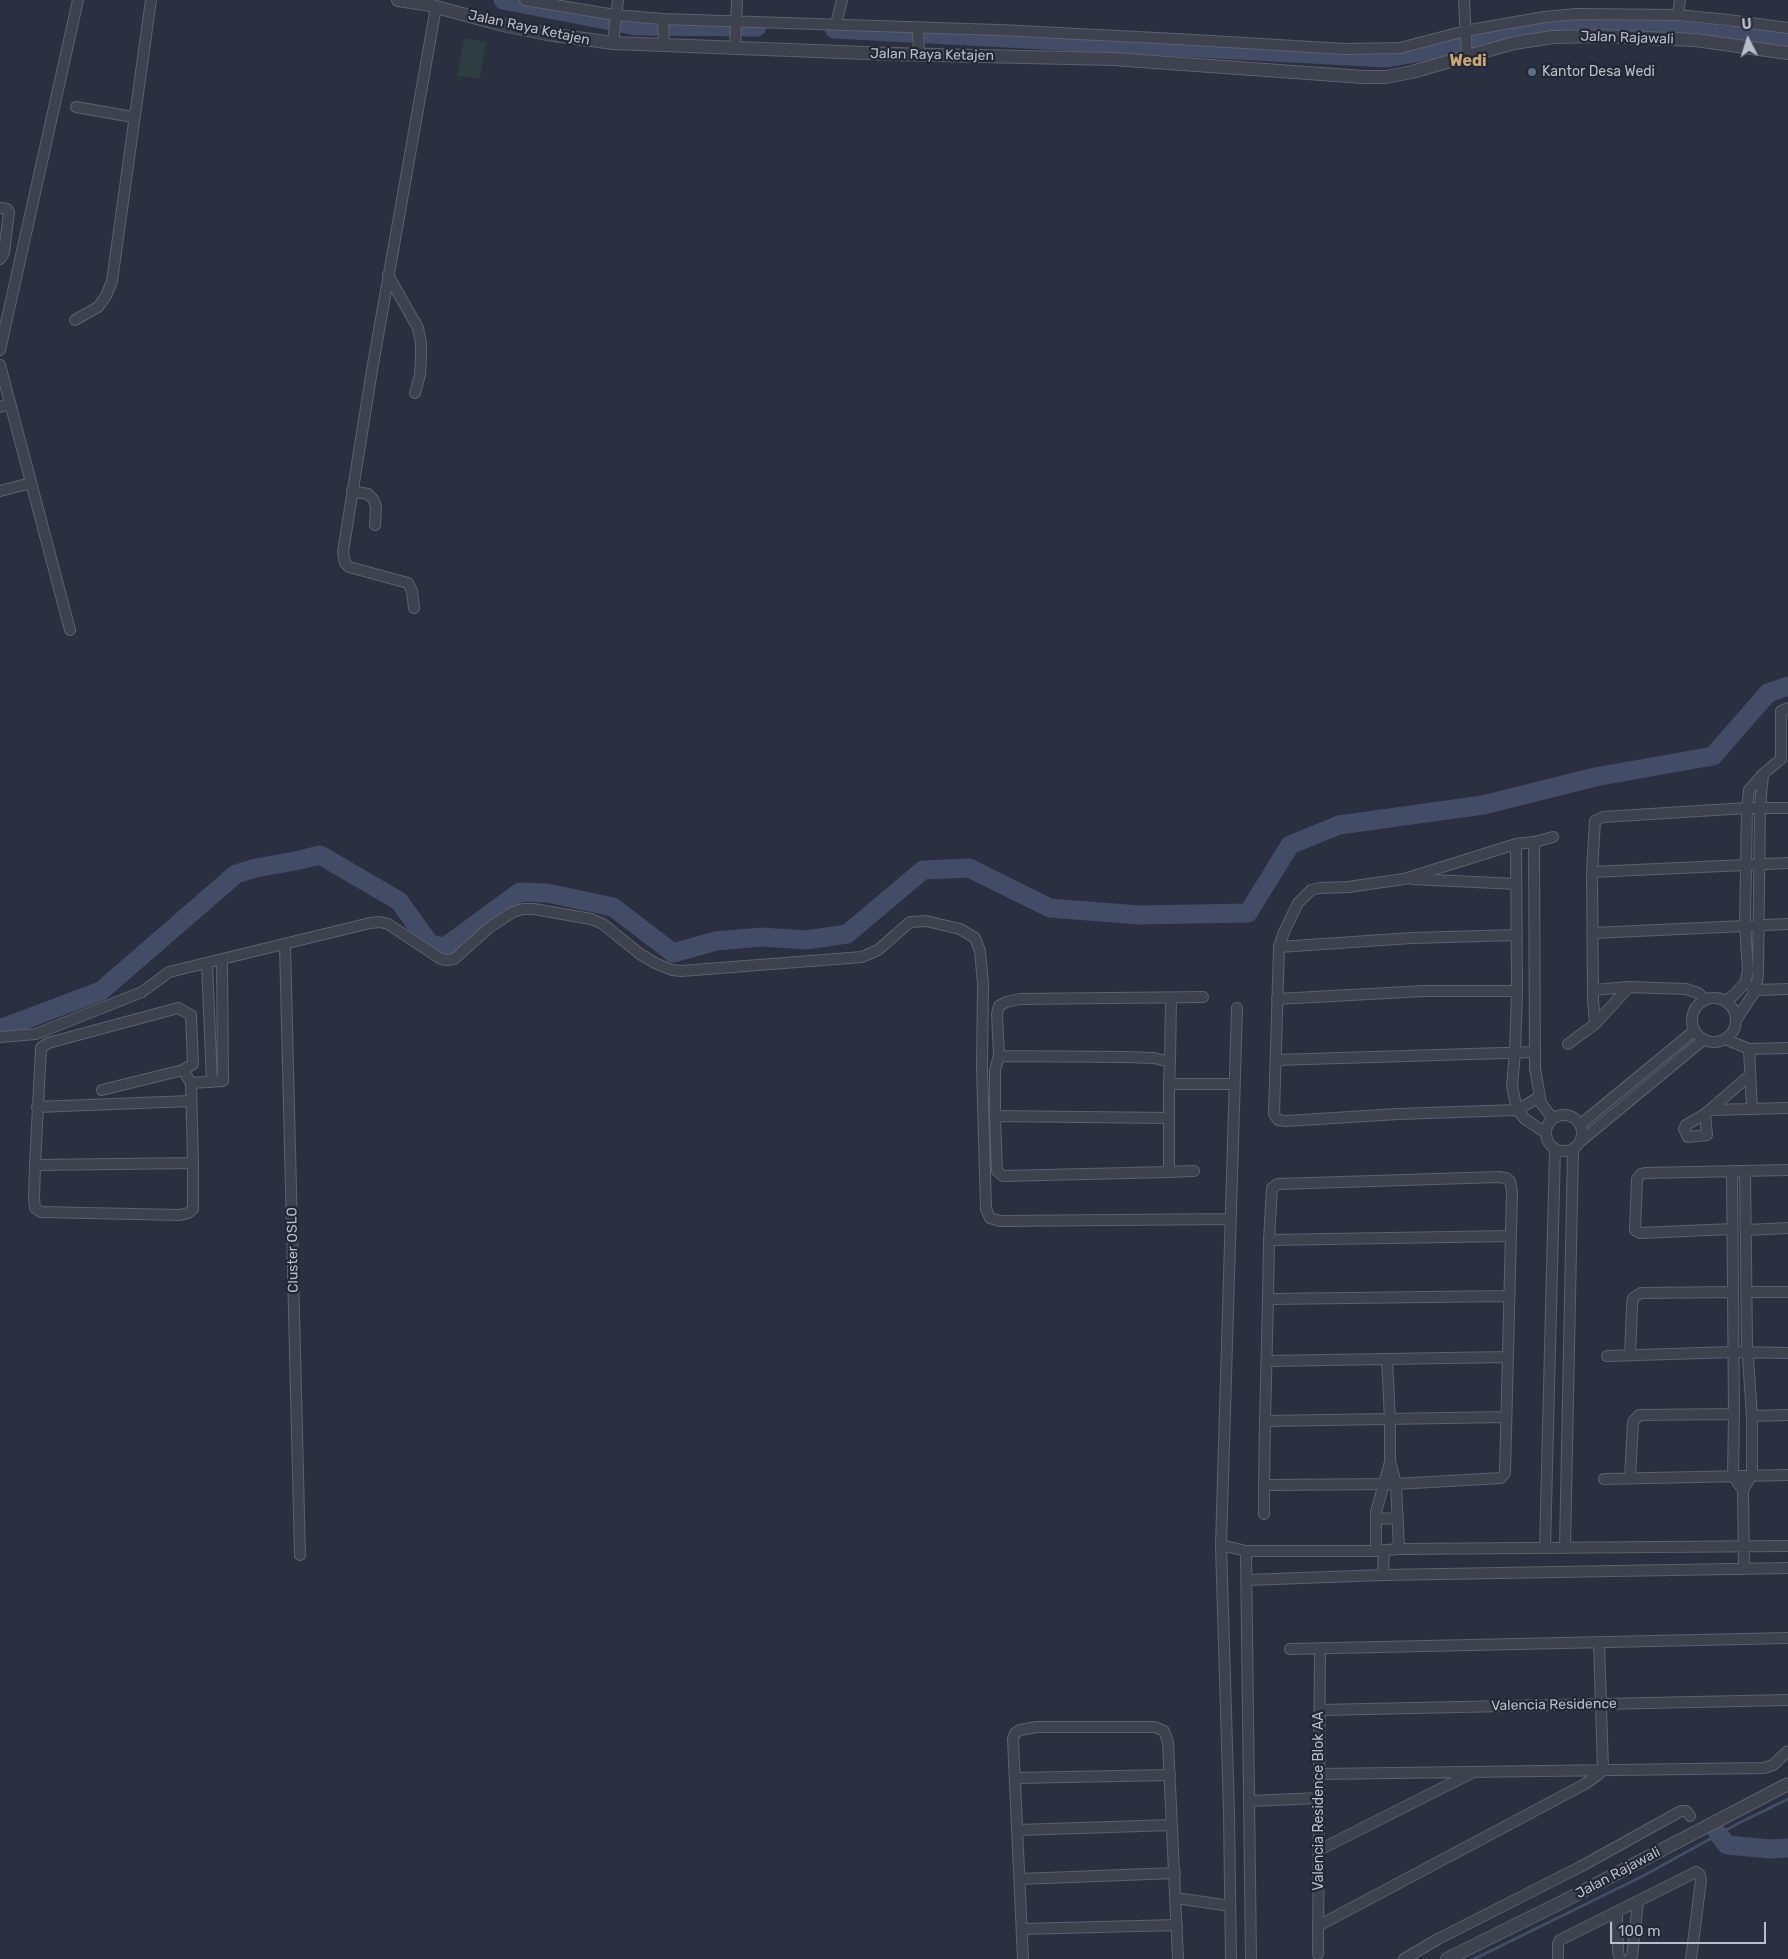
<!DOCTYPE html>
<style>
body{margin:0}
#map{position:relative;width:1788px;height:1959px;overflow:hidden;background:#2a303f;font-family:Rubik,sans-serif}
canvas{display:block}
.north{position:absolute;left:1723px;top:15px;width:50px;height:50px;-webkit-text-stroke:4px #232735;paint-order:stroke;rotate:355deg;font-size:14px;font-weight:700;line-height:20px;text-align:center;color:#bbbeca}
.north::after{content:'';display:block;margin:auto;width:18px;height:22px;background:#bbbeca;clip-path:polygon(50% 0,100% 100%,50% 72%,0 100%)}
.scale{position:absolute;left:1610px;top:1922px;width:156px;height:22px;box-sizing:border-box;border:2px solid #bbbeca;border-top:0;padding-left:6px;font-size:15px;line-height:18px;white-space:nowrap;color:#bbbeca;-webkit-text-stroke:4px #232735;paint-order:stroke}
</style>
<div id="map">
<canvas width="1788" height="1959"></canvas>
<div class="north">U</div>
<div class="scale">100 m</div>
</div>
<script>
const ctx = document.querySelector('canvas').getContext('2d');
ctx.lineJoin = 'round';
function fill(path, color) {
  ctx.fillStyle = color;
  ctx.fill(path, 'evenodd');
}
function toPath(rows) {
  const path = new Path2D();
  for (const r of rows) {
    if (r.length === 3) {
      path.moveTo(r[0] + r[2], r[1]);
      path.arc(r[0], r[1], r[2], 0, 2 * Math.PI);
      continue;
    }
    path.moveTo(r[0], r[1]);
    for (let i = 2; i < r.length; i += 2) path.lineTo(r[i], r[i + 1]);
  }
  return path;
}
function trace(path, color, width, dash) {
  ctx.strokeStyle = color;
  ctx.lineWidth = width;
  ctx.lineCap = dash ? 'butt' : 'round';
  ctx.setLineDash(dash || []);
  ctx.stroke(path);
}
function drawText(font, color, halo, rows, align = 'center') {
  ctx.font = font + ' Rubik,sans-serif';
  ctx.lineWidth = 4.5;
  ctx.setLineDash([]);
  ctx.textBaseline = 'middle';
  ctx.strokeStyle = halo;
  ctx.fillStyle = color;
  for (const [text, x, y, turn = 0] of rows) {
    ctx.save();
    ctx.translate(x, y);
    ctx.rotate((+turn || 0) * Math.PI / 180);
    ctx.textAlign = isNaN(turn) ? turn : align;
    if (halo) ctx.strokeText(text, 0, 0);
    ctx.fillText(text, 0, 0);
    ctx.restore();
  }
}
fill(toPath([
 [464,38,486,42,480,79,457,76]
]), '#2d3d41');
trace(toPath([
 [1474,1959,1643,1876,1739,1823,1788,1799]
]), '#424c66', 3);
trace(toPath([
 [503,0,636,26,757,27],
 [834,29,1387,58,1549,30,1614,24,1788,42],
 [0,1029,101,991,236,874,256,868,295,861,320,855,399,901,430,944,445,947,520,892,547,893,613,907,673,953,716,941,761,937,806,940,847,934,923,870,969,868,1050,908,1139,915,1248,913,1290,845,1339,825,1483,805,1595,777,1713,756,1768,693,1788,686],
 [1718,1834,1727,1845,1770,1849,1788,1848]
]), '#424c66', 19);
const minor = toPath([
 [525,0,615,15,663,19,999,30,1177,39,1345,49,1400,48,1465,31,1544,17,1577,14,1678,15,1728,20,1788,28],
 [1464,0,1467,56],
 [1678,15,1680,0],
 [663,19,664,46],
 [836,24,842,0],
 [918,28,919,55],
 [613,43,618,0],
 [735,49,737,0],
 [76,107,133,117],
 [0,208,7,209,9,212,4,253,0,259],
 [388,275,418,328,421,343,421,359,420,375,415,393],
 [75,320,98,307,106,296,112,281,151,0],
 [0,350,78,0],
 [0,365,70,630],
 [0,407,10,404],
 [0,491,31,483],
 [352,491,368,494,373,499,376,506,375,525],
 [414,608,412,591,408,583,349,567,345,563,343,552,372,370,436,7],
 [1534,842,1535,1068,1541,1103,1553,1119],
 [1516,844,1517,991,1515,1052,1512,1086,1517,1110,1525,1119,1546,1133],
 [1592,872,1788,863],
 [1412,879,1516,884],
 [1593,933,1788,924],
 [285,945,300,1555],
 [1279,947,1412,938,1517,935],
 [207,963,212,1082],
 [1752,987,1756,990,1788,989],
 [1593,990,1629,987,1686,989,1698,993,1705,999],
 [1714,1020,22],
 [1277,999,1424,991,1517,991],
 [1725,1001,1734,995,1745,983,1748,971,1745,924,1747,808,1749,790,1763,774,1781,759,1781,711,1788,708],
 [1736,1020,1756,990,1758,974,1760,808,1763,774],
 [1595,1024,1593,999,1592,872,1595,821,1603,817,1747,808,1788,808],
 [0,1037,36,1034,142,992,169,972,370,923,380,922,388,924,441,959,447,960,454,959,490,927,513,912,523,909,534,909,591,919,603,924,640,954,655,963,672,970,681,971,862,957,878,950,910,922,926,921,960,929,975,938,980,951,983,984,982,1068,986,1209,990,1218,1000,1221,1231,1219],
 [1725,1039,1749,1049,1752,1109],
 [1568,1044,1595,1024,1629,987],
 [1749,1049,1788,1048],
 [999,1056,1124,1057,1154,1058,1170,1062,1169,1084],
 [1276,1060,1535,1052],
 [1170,1062,1171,998],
 [183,1070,193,1064,191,1015,178,1008,48,1043,41,1048,35,1165,193,1163,191,1083],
 [102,1090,183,1070,191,1083,223,1081,222,960],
 [1539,1097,1517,1110,1398,1114,1286,1121,1278,1120,1274,1114,1279,947,1284,932,1298,903,1311,890,1320,888,1348,887,1404,879,1516,844,1534,842,1553,837],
 [37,1107,191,1101],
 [1710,1110,1788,1108],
 [1705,1114,1707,1135,1688,1137,1684,1129,1686,1125,1705,1114,1750,1075],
 [1564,1133,18],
 [995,1116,1169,1118],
 [1581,1124,1694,1031],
 [1582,1140,1703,1040],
 [35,1165,34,1198,35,1208,41,1212,180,1215,188,1213,193,1209,193,1163],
 [1194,1171,1169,1172,1169,1084,1234,1084],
 [1169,1172,1003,1176,997,1171,995,1116,995,1070,999,1056,997,1014,999,1006,1006,1002,1020,999,1203,997],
 [1732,1172,1734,1414,1733,1476,1743,1490],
 [1732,1229,1640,1233,1635,1230,1637,1179,1641,1174,1645,1173,1788,1170],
 [1746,1230,1788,1228],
 [1269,1240,1509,1236],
 [1747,1292,1788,1292],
 [1268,1299,1508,1296],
 [1630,1355,1632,1307,1633,1298,1641,1293,1733,1292],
 [1607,1356,1733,1352,1788,1353],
 [1387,1359,1390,1420,1390,1461,1396,1484,1399,1549],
 [1267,1361,1506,1357],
 [1752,1416,1788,1415],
 [1265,1421,1505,1417],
 [1630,1478,1633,1422,1639,1415,1734,1414],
 [1604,1479,1788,1475],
 [1264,1514,1264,1485,1265,1421,1268,1299,1269,1240,1272,1188,1278,1184,1499,1177,1506,1178,1510,1181,1512,1192,1505,1473,1501,1478,1396,1484,1264,1485],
 [1377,1519,1397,1518],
 [1221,1545,1246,1551,1376,1551,1399,1549,1788,1546],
 [1545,1548,1555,1149],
 [1565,1548,1573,1149],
 [1246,1551,1251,1959],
 [1376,1551,1376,1512,1390,1462],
 [1744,1569,1743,1490,1752,1475,1752,1416,1747,1344,1745,1172],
 [1383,1575,1384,1550],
 [1248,1580,1383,1575,1788,1568],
 [1290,1649,1788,1638],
 [1320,1710,1788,1700],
 [1319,1774,1764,1768,1773,1765,1788,1751],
 [1015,1778,1170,1775],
 [1251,1801,1319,1798],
 [1017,1830,1172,1825],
 [1319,1850,1472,1773],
 [1020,1879,1175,1873],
 [1176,1898,1230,1906],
 [1617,1913,1618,1952,1620,1959],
 [1318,1926,1585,1784,1599,1774,1603,1770,1599,1642],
 [1022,1929,1177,1925],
 [1318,1954,1320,1648],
 [1023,1959,1013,1739,1015,1733,1020,1730,1037,1727,1155,1727,1164,1731,1168,1742,1178,1959],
 [1231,1959,1229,1812,1221,1545,1237,1008],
 [1404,1959,1438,1939,1580,1867,1681,1811,1686,1811,1690,1816],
 [1558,1959,1558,1944,1560,1940,1696,1872,1700,1875,1701,1880,1691,1959],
 [1630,1959,1632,1956,1638,1902]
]);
const tertiary = toPath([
 [398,0,425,4,503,25,547,34,613,43,891,54,1113,59,1363,77,1386,77,1412,72,1514,43,1553,37,1599,36,1695,40,1788,53],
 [1447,1959,1560,1903,1788,1784]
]);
trace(minor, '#5c606d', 12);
trace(tertiary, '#5c606d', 14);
trace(minor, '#3e424f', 10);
trace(tertiary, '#3e424f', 12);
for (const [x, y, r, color] of [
 [1532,72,5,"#5c6f8a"]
]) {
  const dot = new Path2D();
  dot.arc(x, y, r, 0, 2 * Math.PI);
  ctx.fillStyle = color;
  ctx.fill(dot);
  trace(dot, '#232735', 2);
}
drawText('14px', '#bbbeca', '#232735', [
 ["Jalan Raya Ketajen",529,28,12],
 ["Jalan Rajawali",1627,38,2],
 ["Jalan Raya Ketajen",932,55,1],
 ["Cluster OSLO",293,1250,-91],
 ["Valencia Residence",1554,1705,-1],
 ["Valencia Residence Blok AA",1319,1801,-90],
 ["Jalan Rajawali",1618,1873,-28]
]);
drawText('14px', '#bbbeca', '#232735', [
 ["Kantor Desa Wedi",1542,72]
], 'left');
drawText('bold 16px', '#c9a776', '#232735', [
 ["Wedi",1468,61]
]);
</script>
